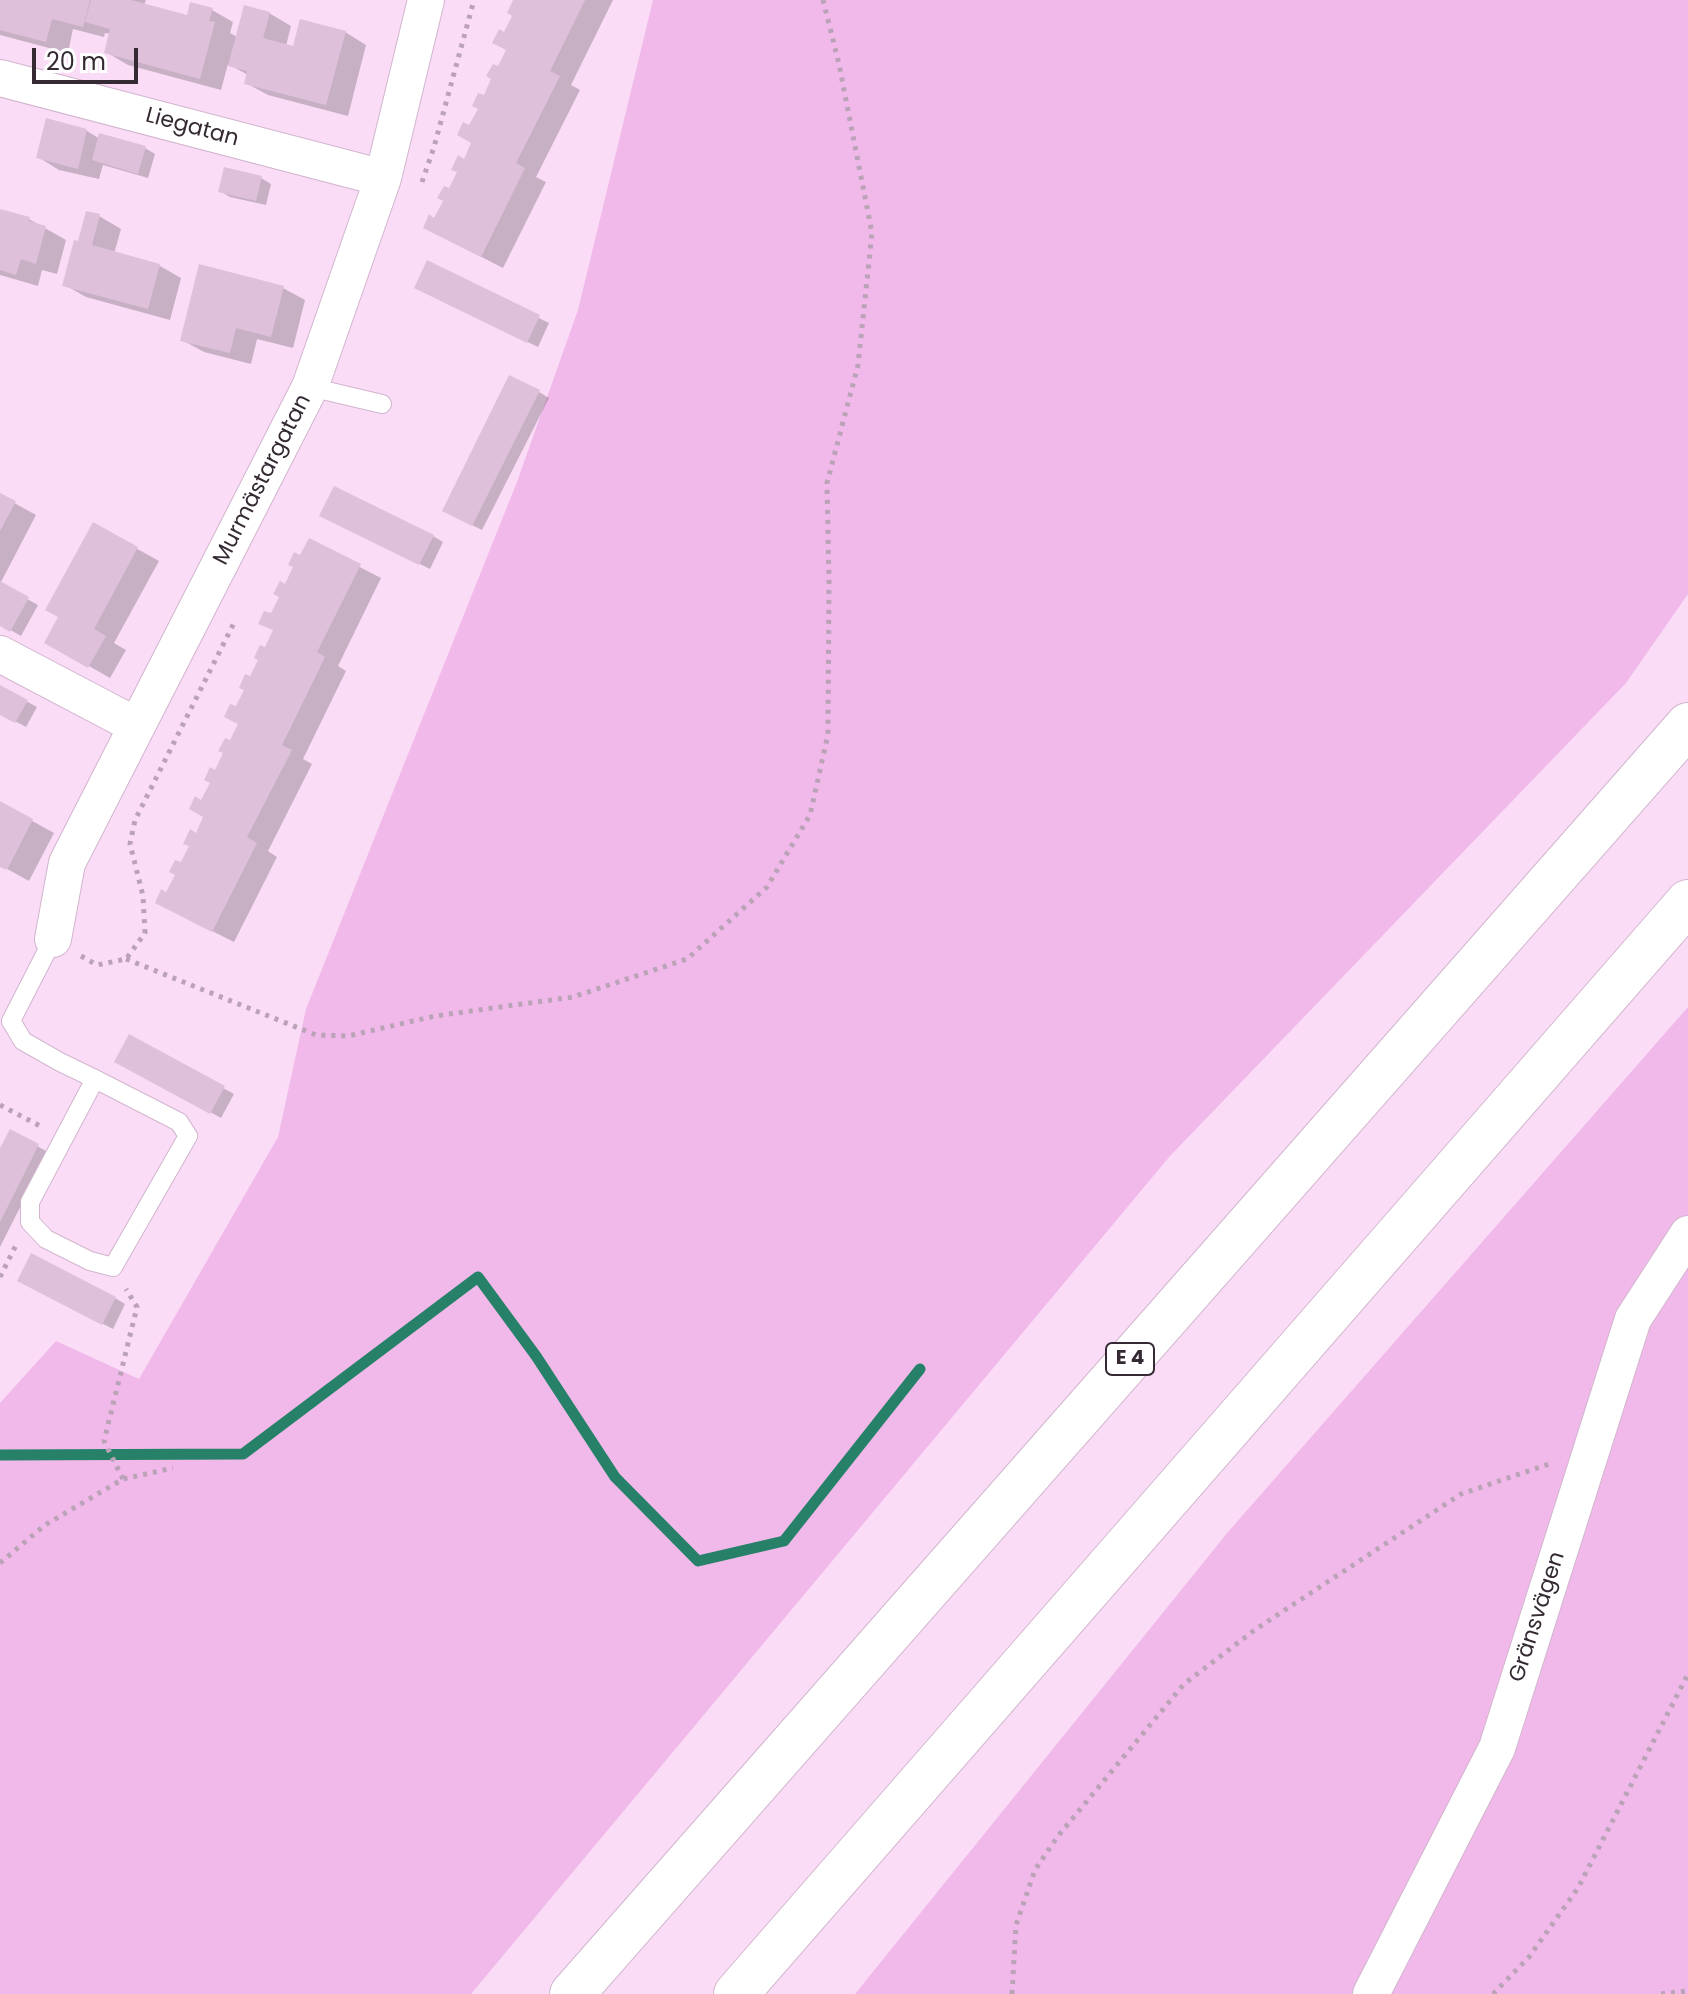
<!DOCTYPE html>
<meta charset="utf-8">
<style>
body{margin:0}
#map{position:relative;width:1688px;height:1994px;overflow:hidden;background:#fadcf6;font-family:Poppins,sans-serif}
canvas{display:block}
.scale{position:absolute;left:32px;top:48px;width:106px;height:36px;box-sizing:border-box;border:4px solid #352a34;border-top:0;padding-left:10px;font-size:24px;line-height:28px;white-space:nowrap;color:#352a34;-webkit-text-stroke:6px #fff;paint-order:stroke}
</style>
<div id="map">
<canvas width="1688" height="1994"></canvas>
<div class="scale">20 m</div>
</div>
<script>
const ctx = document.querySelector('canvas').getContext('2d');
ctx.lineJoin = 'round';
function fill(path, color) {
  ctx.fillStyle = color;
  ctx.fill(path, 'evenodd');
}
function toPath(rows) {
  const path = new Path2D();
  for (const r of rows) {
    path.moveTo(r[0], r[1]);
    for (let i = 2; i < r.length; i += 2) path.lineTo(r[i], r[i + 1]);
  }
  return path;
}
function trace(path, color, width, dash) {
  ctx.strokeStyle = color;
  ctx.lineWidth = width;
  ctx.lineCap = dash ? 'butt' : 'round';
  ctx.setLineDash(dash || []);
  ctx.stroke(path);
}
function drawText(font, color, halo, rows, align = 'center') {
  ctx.font = font + ' Poppins,sans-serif';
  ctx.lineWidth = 6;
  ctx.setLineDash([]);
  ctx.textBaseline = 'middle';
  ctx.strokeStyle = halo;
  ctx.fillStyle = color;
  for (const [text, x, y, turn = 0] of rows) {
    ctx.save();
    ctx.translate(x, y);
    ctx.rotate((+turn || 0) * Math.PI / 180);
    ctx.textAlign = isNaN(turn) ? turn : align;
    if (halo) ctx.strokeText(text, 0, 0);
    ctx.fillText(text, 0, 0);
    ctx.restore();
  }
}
fill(toPath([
 [653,0,1688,0,1688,594,1626,683,1170,1156,471,1994,0,1994,0,1403,56,1341,139,1379,278,1137,306,1009,517,482,578,310],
 [1688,1007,1688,1994,855,1994,1228,1532]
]), '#f0b9ea');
fill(toPath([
 [0,0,146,0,144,5,188,17,212,10,233,22,230,33,237,37,269,13,291,26,286,46,294,48,345,32,366,45,348,116,268,95,246,83,248,75,228,64,221,90,128,65,106,52,111,34,105,33,104,37,73,29,68,53,0,35],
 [522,0,613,0,571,85,580,90,536,177,546,182,503,268,425,228,435,220,474,142,470,128,509,50,505,35],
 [47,121,87,131,100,139,145,148,155,154,148,178,103,165,99,179,59,170,38,157],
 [261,178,271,184,266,205,230,197,220,191],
 [0,211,29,219,66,240,57,274,42,270,38,286,0,275],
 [99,216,121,229,114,254,160,266,181,278,170,320,86,297,65,285,80,243],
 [428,263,549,323,538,347,427,293],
 [283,288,305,300,293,348,257,339,251,364,204,352,182,340],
 [539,392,549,398,482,530,454,516],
 [0,495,36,515,0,584,38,605,21,636,0,624],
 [332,521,433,536,443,542,430,569],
 [94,525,159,561,114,643,126,650,110,678,47,642,61,616],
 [309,541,381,578,338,666,346,671,303,759,312,764,268,851,277,857,234,942,178,914,167,894,206,817,202,802,241,724,237,709,275,631,271,616],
 [0,687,37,707,26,727,0,713],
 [0,803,54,833,29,881,0,865],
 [130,1037,234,1094,221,1118,117,1061],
 [11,1132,48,1152,0,1247,0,1153],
 [29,1286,115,1298,125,1304,113,1329]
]), '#0003');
trace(toPath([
 [0,1455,243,1454,478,1277,536,1356,615,1477,698,1561,784,1541,920,1369]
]), '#268168', 11);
fill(toPath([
 [0,0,90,0,83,27,52,19,46,42,0,30],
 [91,0,131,0,187,15,190,2,213,8,209,21,215,22,200,79,104,53,110,29,85,22],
 [513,0,585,0,550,71,560,76,516,163,525,168,481,257,423,228,429,214,434,218,443,201,437,198,444,186,449,188,457,172,451,170,458,155,464,159,471,143,457,135,463,122,469,125,478,109,472,106,478,93,484,95,491,79,486,76,493,64,498,66,506,50,492,43,499,29,504,32,512,16,507,13],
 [244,5,270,12,263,38,293,46,300,19,346,31,326,105,244,84,247,71,228,66],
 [46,118,87,129,78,169,36,158],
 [99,133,146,146,138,174,92,160],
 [224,167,262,176,256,201,218,192],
 [0,209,30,217,29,221,46,226,36,264,21,259,16,275,0,270],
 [86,211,100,214,92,245,160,264,148,309,62,286,74,240,78,241],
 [427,260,540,315,527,343,414,288],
 [199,264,284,286,271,337,236,328,230,353,180,341],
 [509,375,540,390,472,526,442,511],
 [334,486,434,535,419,565,319,516],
 [0,493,16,501,0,531],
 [93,522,138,547,94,629,106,636,88,668,44,643,58,617,45,610],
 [309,538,361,564,317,652,325,657,282,745,292,750,247,837,257,843,212,932,155,903,161,889,166,892,175,875,169,872,175,860,181,862,189,846,183,844,190,829,196,833,203,817,189,809,195,796,201,800,210,783,204,780,210,767,215,770,223,753,218,751,225,738,230,740,238,724,224,717,230,704,236,706,244,690,239,688,245,674,250,676,258,660,254,658,260,645,265,647,273,630,258,624,264,611,271,613,279,597,273,594,280,581,285,584,293,567,288,565,294,552,300,555],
 [0,581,29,597,10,632,0,626],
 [0,685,28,700,15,723,0,715],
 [0,801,33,819,7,870,0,867],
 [129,1034,225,1086,210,1114,114,1062],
 [10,1129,39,1144,0,1222,0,1148],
 [31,1253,116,1297,102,1325,17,1281]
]), '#dec0da');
const lane = toPath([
 [310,387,382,404],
 [53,939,11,1021,23,1041,60,1062,95,1079,179,1122,188,1136,113,1267,90,1261,46,1239,30,1222,30,1202,95,1079]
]);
const street = toPath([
 [0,78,383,178],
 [0,654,137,726],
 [53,939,67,863,310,387,383,178,426,0],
 [1371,1994,1497,1748,1633,1319,1688,1234]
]);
const highway = toPath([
 [572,1994,1688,725],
 [736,1994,1688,902]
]);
trace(lane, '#d2b5ce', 20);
trace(street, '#d2b5ce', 38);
trace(highway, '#d2b5ce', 46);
trace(toPath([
 [422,182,434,147,474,0],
 [81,956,97,965,126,959,145,933,143,896,130,844,135,820,235,621],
 [126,959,316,1035,348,1036,435,1016,573,997,687,959,767,887,810,815,828,734,829,580,827,483,858,365,872,233,839,64,823,0],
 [0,1105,42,1127],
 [0,1277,17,1243],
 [123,1479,104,1441,137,1307,126,1289],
 [0,1563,45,1525,123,1479,173,1468],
 [1012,1994,1016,1925,1035,1870,1058,1836,1184,1684,1256,1629,1461,1494,1549,1464],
 [1493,1994,1529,1957,1578,1888,1688,1674],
 [1661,1994,1688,1991]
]), '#baa2b7', 5, [4, 6]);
trace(lane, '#fff', 18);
trace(street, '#fff', 36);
trace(highway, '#fff', 44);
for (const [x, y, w] of [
 [1130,1359,48]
]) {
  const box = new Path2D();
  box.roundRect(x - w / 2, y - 16, w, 32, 6);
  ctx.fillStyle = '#fff';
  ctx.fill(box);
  trace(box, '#352a34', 2);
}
drawText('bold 20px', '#352a34', null, [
 ["E 4",1130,1359]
]);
drawText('22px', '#352a34', '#fff', [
 ["Liegatan",192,128,15],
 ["Murmästargatan",263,480,-63],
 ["Gränsvägen",1538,1617,-72]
]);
</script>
